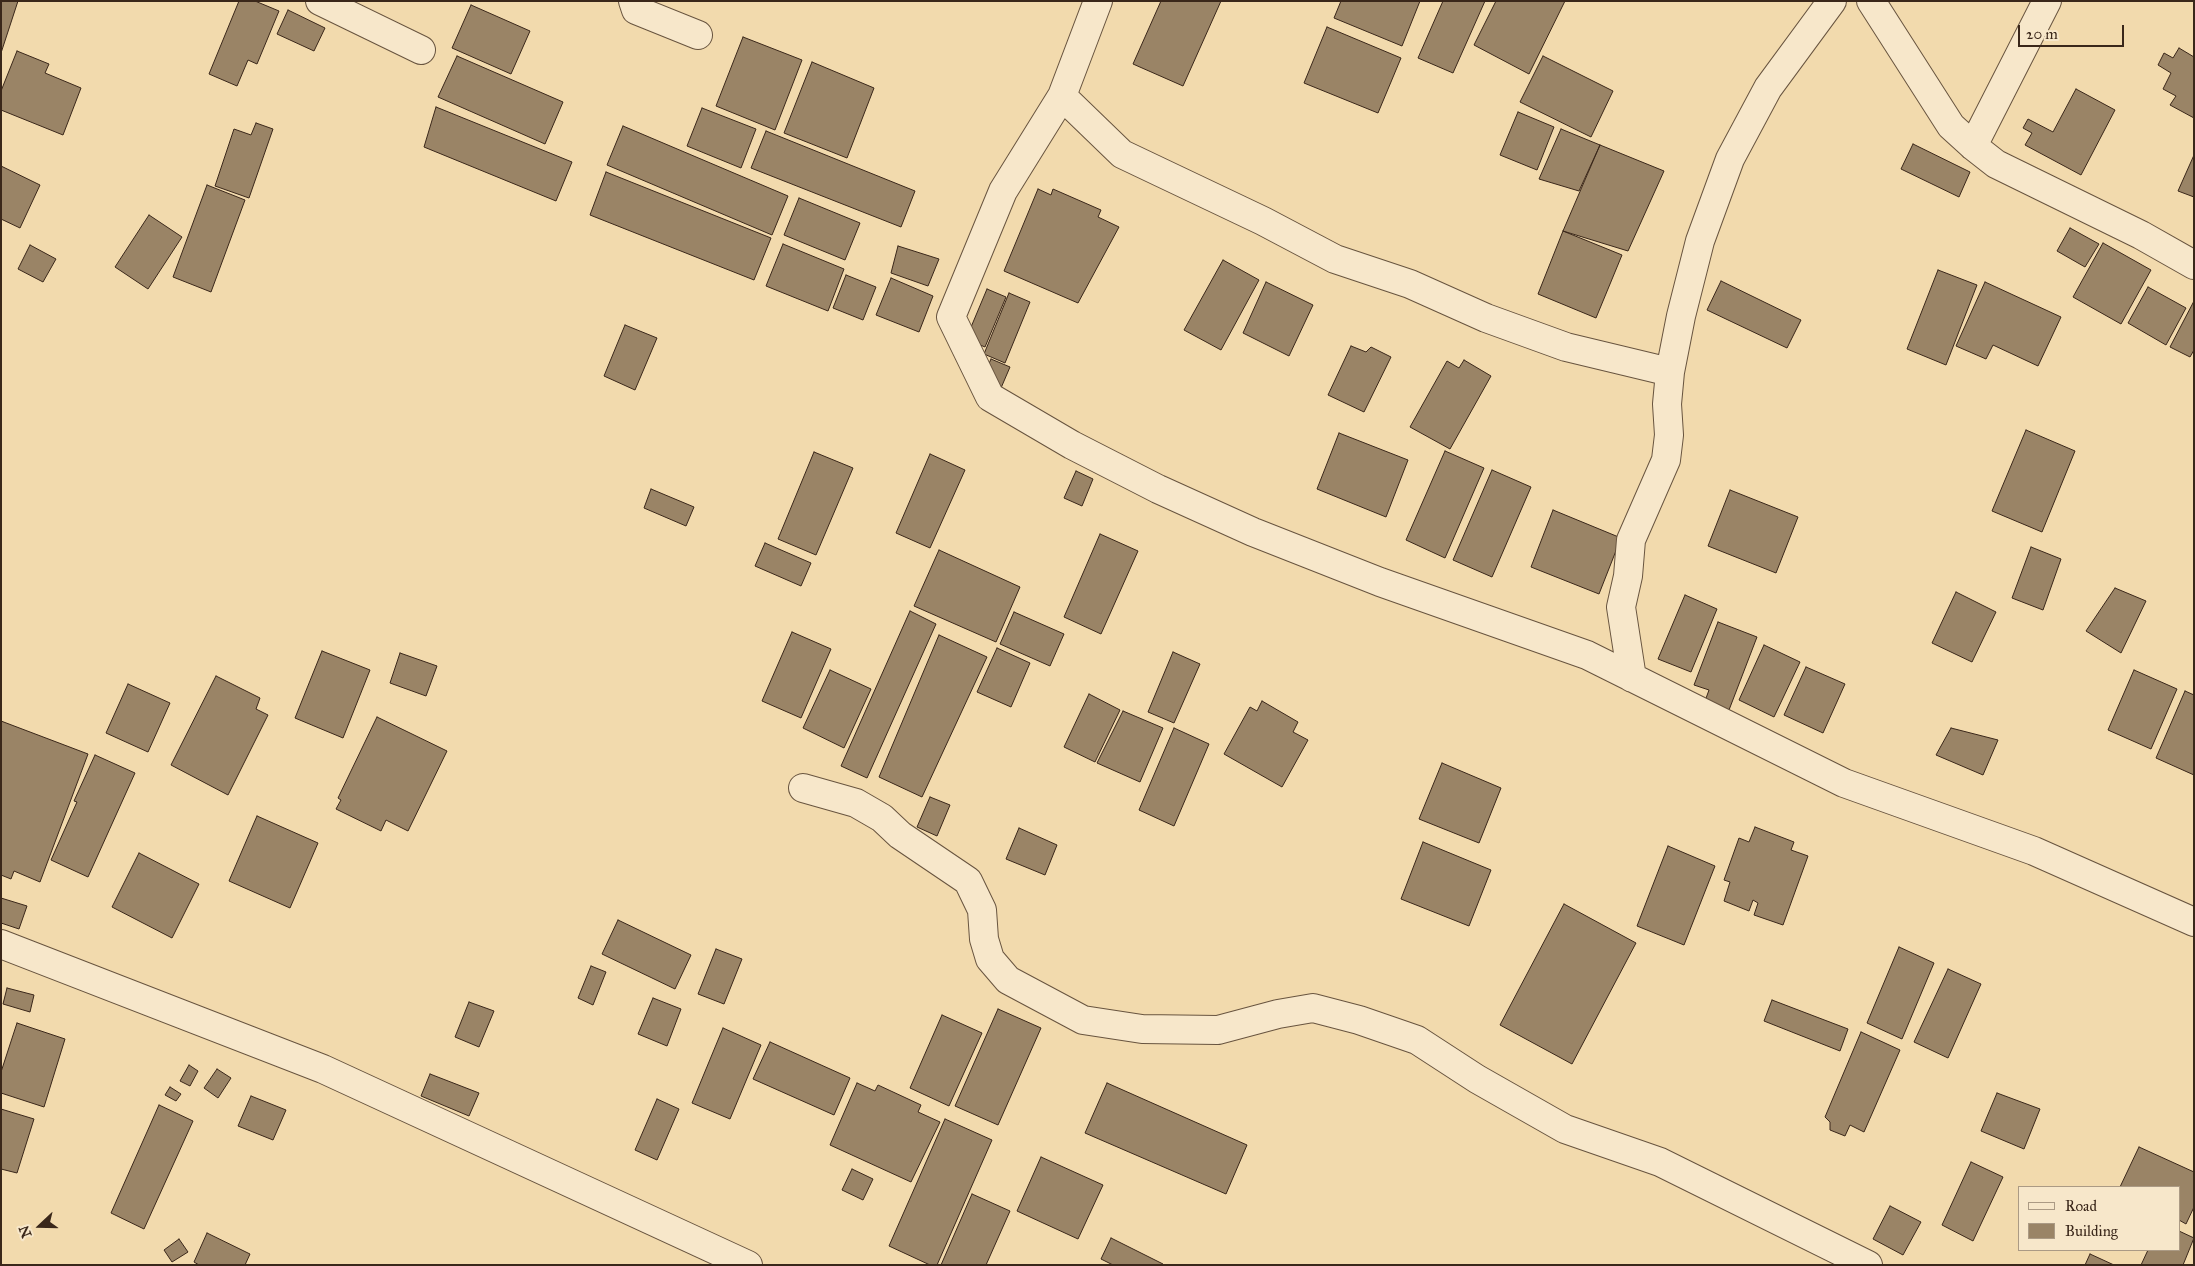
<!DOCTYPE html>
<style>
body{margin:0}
#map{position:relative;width:2195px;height:1266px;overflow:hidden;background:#f2daad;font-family:"IM FELL Great Primer",serif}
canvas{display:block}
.frame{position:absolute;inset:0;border:2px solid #3a271a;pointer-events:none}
.legend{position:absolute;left:2018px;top:1186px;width:162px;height:65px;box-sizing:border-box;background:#f7e7ca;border:1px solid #ab9a84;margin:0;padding:6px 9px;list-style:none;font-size:15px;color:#3a271a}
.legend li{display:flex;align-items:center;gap:10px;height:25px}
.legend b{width:25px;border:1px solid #ab9a84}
.north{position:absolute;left:15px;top:1201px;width:50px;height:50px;-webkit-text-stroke:4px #f7e7ca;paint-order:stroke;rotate:249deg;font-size:14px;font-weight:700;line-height:20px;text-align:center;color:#3a271a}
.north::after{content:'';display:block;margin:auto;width:18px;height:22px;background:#3a271a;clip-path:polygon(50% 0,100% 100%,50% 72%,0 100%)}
.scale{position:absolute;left:2018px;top:25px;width:106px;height:22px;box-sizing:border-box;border:2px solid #3a271a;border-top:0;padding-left:6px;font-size:15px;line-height:18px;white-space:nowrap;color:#3a271a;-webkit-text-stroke:4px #f7e7ca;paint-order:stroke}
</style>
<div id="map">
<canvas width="2195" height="1266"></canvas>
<div class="frame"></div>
<ul class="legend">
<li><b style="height:6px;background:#f7e7ca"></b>Road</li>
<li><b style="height:14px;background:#9a8466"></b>Building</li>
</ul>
<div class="north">N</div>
<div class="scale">20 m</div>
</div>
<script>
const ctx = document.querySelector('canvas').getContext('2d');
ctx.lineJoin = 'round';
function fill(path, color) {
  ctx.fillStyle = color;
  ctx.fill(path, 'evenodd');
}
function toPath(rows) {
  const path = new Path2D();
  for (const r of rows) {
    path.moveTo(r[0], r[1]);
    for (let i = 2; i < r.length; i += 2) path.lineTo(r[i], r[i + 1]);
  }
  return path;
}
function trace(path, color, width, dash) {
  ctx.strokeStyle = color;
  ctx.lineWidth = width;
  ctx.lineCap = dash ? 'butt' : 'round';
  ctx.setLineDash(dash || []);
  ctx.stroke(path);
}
const building = toPath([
 [1,1,18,1,1,53,1,1],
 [239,1,255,1,279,11,257,64,248,60,237,86,209,74,239,1],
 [1161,1,1221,1,1183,86,1133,64,1161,1],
 [1341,1,1420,1,1402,46,1334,18,1341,1],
 [1443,1,1485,1,1453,73,1418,58,1443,1],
 [1496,1,1565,1,1529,74,1474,45,1496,1],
 [471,5,530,31,511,74,452,48,471,5],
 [288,10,325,28,314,51,277,34,288,10],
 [1327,27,1401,58,1378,113,1304,83,1327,27],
 [743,37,802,60,775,130,716,106,743,37],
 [2179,48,2194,57,2194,118,2170,105,2176,96,2163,89,2171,73,2158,65,2164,53,2173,58,2179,48],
 [17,51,49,64,45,73,81,88,63,135,1,110,1,91,17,51],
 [457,56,563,102,545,144,438,97,457,56],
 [1543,56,1613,91,1591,137,1520,102,1543,56],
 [812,62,874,88,847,158,784,133,812,62],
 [2076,89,2115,110,2081,175,2025,145,2032,133,2023,128,2028,119,2053,132,2076,89],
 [436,107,572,162,556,201,424,147,436,107],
 [702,108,756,129,741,168,687,146,702,108],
 [1518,112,1554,127,1537,170,1500,155,1518,112],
 [256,123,273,129,249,198,215,186,234,129,251,135,256,123],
 [623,126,788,196,772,235,607,165,623,126],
 [1561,129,1600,145,1579,191,1539,179,1561,129],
 [766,131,915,191,901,227,751,168,766,131],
 [1913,144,1970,172,1959,197,1901,169,1913,144],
 [1600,145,1664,171,1628,251,1563,231,1600,145],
 [2194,155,2194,197,2178,191,2194,155],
 [1,166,40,185,20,228,1,219,1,166],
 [606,172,771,238,754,280,590,215,606,172],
 [207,185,245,200,211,292,173,277,207,185],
 [1038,189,1051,195,1053,189,1101,210,1098,217,1119,227,1078,303,1004,271,1038,189],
 [799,198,860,223,845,260,784,235,799,198],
 [149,215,182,237,148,289,115,267,149,215],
 [2070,228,2099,244,2085,267,2057,251,2070,228],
 [1563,231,1622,255,1596,318,1538,294,1563,231],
 [2103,243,2151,270,2121,324,2073,297,2103,243],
 [783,244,844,269,828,311,766,286,783,244],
 [30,245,56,259,43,282,18,269,30,245],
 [898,246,939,259,928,286,891,273,898,246],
 [1223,260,1259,280,1221,350,1184,330,1223,260],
 [1938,270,1977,285,1946,365,1907,349,1938,270],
 [846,275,876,287,863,320,833,308,846,275],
 [891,278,933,296,919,332,876,315,891,278],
 [1721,281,1801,320,1787,348,1707,310,1721,281],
 [1266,282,1313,305,1289,356,1243,333,1266,282],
 [1985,282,2061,317,2038,366,1993,345,1986,359,1956,346,1985,282],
 [2148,287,2186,308,2166,345,2128,323,2148,287],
 [987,289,1006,297,985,347,966,339,987,289],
 [1009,293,1030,302,1005,363,984,354,1009,293],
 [2194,301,2194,350,2190,357,2170,347,2194,301],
 [625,325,657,338,635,390,604,376,625,325],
 [1351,346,1366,352,1371,347,1391,357,1364,412,1328,395,1351,346],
 [991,359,1010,367,1001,388,982,380,991,359],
 [1464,360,1491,376,1450,449,1410,427,1447,361,1459,368,1464,360],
 [2026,430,2075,451,2042,532,1992,511,2026,430],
 [1339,433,1408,460,1386,517,1317,489,1339,433],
 [1445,451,1484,468,1445,558,1406,540,1445,451],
 [814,452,853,468,816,555,778,539,814,452],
 [930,454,965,470,930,548,896,533,930,454],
 [1492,470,1531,487,1492,577,1453,560,1492,470],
 [1076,471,1093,479,1082,506,1064,498,1076,471],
 [651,489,694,507,686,526,644,508,651,489],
 [1730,490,1798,517,1776,573,1708,546,1730,490],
 [1553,510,1621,538,1599,594,1531,567,1553,510],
 [1100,534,1138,551,1101,634,1064,617,1100,534],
 [765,543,811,563,801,586,755,566,765,543],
 [2031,547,2061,559,2043,610,2012,598,2031,547],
 [939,550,1020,587,996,642,914,606,939,550],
 [2115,588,2146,601,2121,653,2086,631,2115,588],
 [1956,592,1996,612,1972,662,1932,643,1956,592],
 [1685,595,1717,609,1691,672,1658,659,1685,595],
 [910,611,936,624,867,778,841,766,910,611],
 [1014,612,1064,634,1050,666,1000,644,1014,612],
 [1718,622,1757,637,1729,710,1705,701,1709,690,1694,685,1718,622],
 [792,632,831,649,801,718,762,701,792,632],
 [939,635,987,657,922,797,879,777,939,635],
 [1764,645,1800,662,1774,717,1739,700,1764,645],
 [997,648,1030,663,1011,707,977,692,997,648],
 [322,651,370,670,343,738,295,718,322,651],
 [1173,652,1200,664,1174,723,1148,712,1173,652],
 [400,653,437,666,426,696,390,683,400,653],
 [1806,667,1845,684,1823,733,1784,715,1806,667],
 [830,670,871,689,844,748,803,728,830,670],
 [2134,670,2177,689,2151,749,2108,730,2134,670],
 [216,676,260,698,256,709,268,715,228,795,171,765,216,676],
 [128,684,170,703,148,752,106,733,128,684],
 [2185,691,2194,695,2194,775,2156,758,2185,691],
 [1089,694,1120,710,1095,762,1064,747,1089,694],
 [1262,701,1298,722,1293,732,1308,740,1282,787,1224,754,1250,707,1257,711,1262,701],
 [1123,711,1163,728,1140,782,1097,763,1123,711],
 [377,717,447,751,408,831,386,820,381,831,336,809,341,800,338,798,377,717],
 [1,721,88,754,40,882,14,871,11,879,1,875,1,721],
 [1174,728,1209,744,1174,826,1139,810,1174,728],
 [1951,728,1998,740,1983,775,1936,755,1951,728],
 [95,755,135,773,88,877,51,860,77,802,74,801,95,755],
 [1442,763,1501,788,1479,843,1419,819,1442,763],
 [930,797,950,805,937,836,917,827,930,797],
 [257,816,318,843,290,908,229,881,257,816],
 [1755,827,1794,842,1791,850,1808,856,1783,925,1754,915,1758,903,1753,900,1749,911,1724,901,1730,882,1724,880,1739,838,1749,842,1755,827],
 [1019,828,1057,845,1045,875,1006,859,1019,828],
 [1423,842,1491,870,1469,926,1401,899,1423,842],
 [1668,846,1715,866,1684,945,1637,926,1668,846],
 [139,853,199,884,172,938,112,907,139,853],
 [1,898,27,906,19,929,1,923,1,898],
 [1564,904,1636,943,1572,1064,1500,1025,1564,904],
 [618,920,691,955,675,989,602,954,618,920],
 [1899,947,1934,963,1902,1039,1867,1023,1899,947],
 [716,949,742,959,724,1004,698,994,716,949],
 [591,966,606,972,593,1005,578,998,591,966],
 [1948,969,1981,984,1948,1058,1914,1042,1948,969],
 [7,988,34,995,30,1012,3,1004,7,988],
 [653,998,681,1009,667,1046,638,1034,653,998],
 [1772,1000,1848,1029,1840,1051,1764,1021,1772,1000],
 [469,1002,494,1011,479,1047,455,1037,469,1002],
 [998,1009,1041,1028,998,1125,955,1106,998,1009],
 [942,1015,982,1033,949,1106,910,1088,942,1015],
 [17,1023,65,1039,44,1107,1,1093,1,1072,17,1023],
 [723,1028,761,1045,730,1119,692,1103,723,1028],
 [1861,1032,1900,1050,1864,1132,1850,1125,1845,1136,1830,1130,1830,1122,1825,1117,1861,1032],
 [770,1042,850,1078,834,1115,753,1079,770,1042],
 [189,1065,198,1071,190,1086,180,1081,189,1065],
 [217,1069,231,1078,218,1098,204,1088,217,1069],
 [430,1074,479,1093,469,1116,421,1096,430,1074],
 [857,1083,875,1091,878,1085,921,1105,918,1112,940,1122,911,1182,830,1145,857,1083],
 [1107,1083,1247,1145,1226,1194,1085,1133,1107,1083],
 [170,1087,181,1094,176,1101,165,1095,170,1087],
 [1997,1093,2040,1109,2024,1149,1981,1131,1997,1093],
 [251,1096,286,1110,273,1140,238,1126,251,1096],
 [657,1099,679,1109,657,1160,635,1150,657,1099],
 [159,1105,193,1121,144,1229,111,1213,159,1105],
 [1,1109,34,1119,17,1173,1,1169,1,1109],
 [945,1119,992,1140,937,1265,930,1265,889,1246,945,1119],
 [2139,1147,2194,1172,2194,1207,2186,1224,2179,1220,2179,1187,2120,1187,2139,1147],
 [1041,1157,1103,1185,1078,1239,1017,1211,1041,1157],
 [1971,1162,2003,1177,1973,1241,1942,1225,1971,1162],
 [852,1169,873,1179,863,1200,842,1190,852,1169],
 [972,1194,1010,1211,986,1265,941,1265,972,1194],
 [1890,1206,1921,1222,1903,1255,1873,1239,1890,1206],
 [2179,1231,2194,1238,2183,1265,2141,1265,2148,1250,2179,1250,2179,1231],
 [207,1233,250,1254,245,1265,199,1265,194,1262,207,1233],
 [1111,1238,1163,1264,1163,1265,1113,1265,1101,1259,1111,1238],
 [179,1239,188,1252,172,1262,164,1250,179,1239],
 [2090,1254,2114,1265,2085,1265,2090,1254]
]);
fill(building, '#9a8466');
trace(building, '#3a271a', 1);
const minor = toPath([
 [320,1,421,50],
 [633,1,636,10,698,35],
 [1098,1,1062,96,1003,191,951,317,990,397,1072,445,1158,489,1253,532,1380,582,1587,655,1844,783,2034,851,2194,922],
 [1871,1,1951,126,1973,146,1996,164,2141,235,2194,265],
 [1062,96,1122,154,1263,221,1335,259,1410,284,1486,318,1566,347,1670,372],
 [1973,146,2047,1],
 [1632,678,1621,607,1628,576,1631,540,1666,460,1669,435,1667,404,1670,372,1681,316,1700,241,1730,159,1768,88,1832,1],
 [803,788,856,803,882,818,900,835,968,881,982,910,984,939,990,959,1008,980,1083,1020,1142,1029,1218,1030,1278,1014,1313,1008,1359,1020,1417,1040,1477,1079,1565,1129,1660,1162,1868,1265],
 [1,944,323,1069,748,1265]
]);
trace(minor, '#68543f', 30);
trace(minor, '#f7e7ca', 28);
</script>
